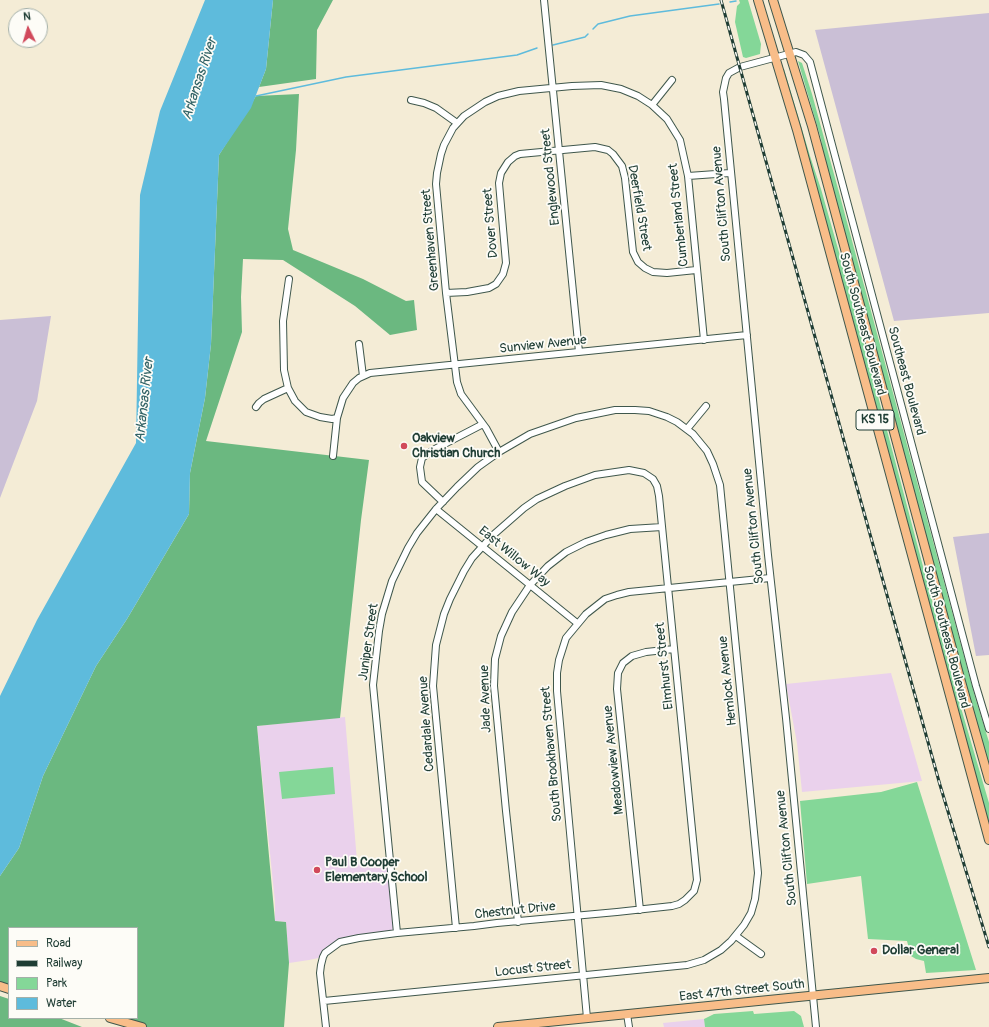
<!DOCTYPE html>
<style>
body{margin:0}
#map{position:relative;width:989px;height:1027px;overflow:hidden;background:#f4ecd6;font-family:Pangolin,sans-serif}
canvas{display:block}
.legend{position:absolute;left:8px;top:927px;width:130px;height:92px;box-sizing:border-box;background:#fdfcf7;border:1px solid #a4b0a9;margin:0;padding:5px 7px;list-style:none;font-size:12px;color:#1f3d34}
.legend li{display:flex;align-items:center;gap:8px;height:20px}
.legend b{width:20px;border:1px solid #a4b0a9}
.north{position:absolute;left:8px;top:8px;width:40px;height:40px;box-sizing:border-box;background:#fdfcf7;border:1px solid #a4b0a9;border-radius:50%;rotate:355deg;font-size:11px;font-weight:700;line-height:16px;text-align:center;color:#1f3d34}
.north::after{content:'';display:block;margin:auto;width:14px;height:18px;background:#d1495b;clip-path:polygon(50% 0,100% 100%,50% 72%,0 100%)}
</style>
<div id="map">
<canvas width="989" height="1027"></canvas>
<ul class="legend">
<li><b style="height:5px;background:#f8bd89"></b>Road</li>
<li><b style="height:5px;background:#1f3d34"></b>Railway</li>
<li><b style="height:11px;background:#84d798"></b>Park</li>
<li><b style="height:11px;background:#5ebbdc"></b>Water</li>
</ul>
<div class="north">N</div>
</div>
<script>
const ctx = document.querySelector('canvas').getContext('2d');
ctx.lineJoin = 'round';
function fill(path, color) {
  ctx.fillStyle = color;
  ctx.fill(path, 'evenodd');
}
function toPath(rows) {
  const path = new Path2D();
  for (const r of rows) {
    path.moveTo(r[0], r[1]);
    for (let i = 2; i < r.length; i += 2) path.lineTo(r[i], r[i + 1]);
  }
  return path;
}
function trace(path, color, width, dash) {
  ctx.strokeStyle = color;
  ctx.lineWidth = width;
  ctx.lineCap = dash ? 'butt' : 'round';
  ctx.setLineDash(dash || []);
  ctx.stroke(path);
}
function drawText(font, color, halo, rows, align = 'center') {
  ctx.font = font + ' Pangolin,sans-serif';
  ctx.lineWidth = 3.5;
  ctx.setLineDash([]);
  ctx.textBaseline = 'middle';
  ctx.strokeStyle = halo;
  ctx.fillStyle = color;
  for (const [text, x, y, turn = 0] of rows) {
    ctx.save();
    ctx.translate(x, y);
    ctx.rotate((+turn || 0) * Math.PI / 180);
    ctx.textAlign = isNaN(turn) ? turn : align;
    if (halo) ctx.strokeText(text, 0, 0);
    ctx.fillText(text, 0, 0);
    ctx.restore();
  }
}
fill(toPath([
 [891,673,922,781,802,792,797,743,786,684],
 [345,717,357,861,390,858,397,933,348,940,323,957,309,960,289,963,286,922,275,921,275,902,257,726],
 [704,1019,705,1027,664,1027,663,1023]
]), '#ead1ec');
fill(toPath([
 [989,13,989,313,894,321,815,30],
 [51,316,37,401,0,498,0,320],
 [989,533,989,655,976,656,953,537]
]), '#cabfd6');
fill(toPath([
 [739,0,748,0,761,44,760,54,746,58,743,57,735,22,737,6,740,3],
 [798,61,802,63,812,94,840,196,975,697,989,742,989,769,824,158,821,139],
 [784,69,810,156,821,189,852,298,956,691,989,803,989,824,980,796,784,77],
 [333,767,335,794,282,799,279,772],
 [917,782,976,970,926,973,924,961,916,959,911,956,907,941,868,939,861,876,807,884,800,801,881,792],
 [753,1011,754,1014,794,1011,801,1016,804,1027,705,1027,704,1019,714,1014]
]), '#84d798');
fill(toPath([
 [273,0,333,0,317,30,316,79,259,87,266,69],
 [299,94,296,150,288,229,293,250,363,279,406,301,414,300,417,330,390,335,355,306,283,260,243,259,241,297,242,332,206,441,369,460,361,520,340,718,257,726,275,921,286,922,289,963,284,1027,145,1027,110,1018,137,1018,137,928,9,928,9,989,0,986,0,876,19,848,43,776,96,666,127,619,189,514,190,473,205,398,211,344,219,155,256,96],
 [0,996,9,999,9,1018,59,1018,82,1027,0,1027]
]), '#6bb880');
fill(toPath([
 [205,0,273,0,266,69,251,108,219,155,211,344,205,398,190,473,189,514,127,619,96,666,43,776,19,848,0,876,0,696,37,620,136,443,140,195,160,111]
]), '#5ebbdc');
trace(toPath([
 [730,2,736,1],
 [593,29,598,24,630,16,719,4],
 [553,45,585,37,588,34],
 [256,96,346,77,517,55,537,48]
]), '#5ebbdc', 1.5);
const minor = toPath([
 [544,0,579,352],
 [411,100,424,103,436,108,457,123],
 [652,105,672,80],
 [688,176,730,173],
 [289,279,283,321,284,370,288,388,295,401,306,412,320,417,332,419,337,418],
 [446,293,467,292,489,288,496,284,503,274,506,263,499,183,501,173,508,162,515,156,520,154,595,147,608,150,613,154,622,166,625,178,633,252,638,262,645,268,653,272,667,273,696,270],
 [359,344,363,376],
 [256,407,259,403,264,399,288,388],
 [687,429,706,406],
 [499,452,486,428,461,394,457,382,446,293,436,184,437,173,441,154,444,145,453,128,464,116,485,102,498,96,519,91,572,86,601,85,621,89,638,96,652,105,667,119,680,140,688,176,704,340],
 [333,456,337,418,343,398,353,383,359,378,370,373,747,335],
 [443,502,422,482,420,467,422,458,433,450,483,424],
 [436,509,577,623],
 [640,910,617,689,618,673,623,663,632,656,646,652,674,649],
 [518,922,506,811,494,686,495,659,501,636,512,612,530,585,548,566,566,552,586,542,606,535,630,529,662,527],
 [736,936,761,954],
 [324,1001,687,965,704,960,721,950,731,941,744,925,751,913,755,899,758,873,720,485,713,464,707,451,693,434,677,422,667,417,649,411,635,410,615,410,576,418,530,434,499,452,478,467,457,487,436,509,417,533,408,548,392,581,382,614,379,631,373,685,397,933],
 [627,1014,629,1027],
 [587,1018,557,691,557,673,559,660,566,638,586,614,605,599,617,595,629,592,770,578],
 [326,1027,320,973,321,965,323,957,325,953,340,942,359,938,397,933,474,926,497,923,617,912,672,906,679,904,685,900,694,891,697,880,659,496,657,486,653,479,644,473,629,470,595,475,565,486,537,499,524,508,492,536,472,558,464,571,450,599,444,614,436,645,433,686,456,928],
 [816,1027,786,718,768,555,724,99,723,92,726,78,729,73,740,67,796,52,804,55,810,62,976,686,989,729]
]);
const major = toPath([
 [758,0,797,130,989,840],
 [773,0,812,126,960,678,989,780],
 [0,986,9,989],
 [110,1018,142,1027],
 [498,1027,989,978]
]);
trace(minor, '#3f574c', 8);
trace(major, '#3f574c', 10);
trace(minor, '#fff', 6);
trace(major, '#f8bd89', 8);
const rail = toPath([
 [721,0,940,785,989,947]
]);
trace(rail, '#1f3d34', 3);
trace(rail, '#fdfcf7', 1.5, [4.5]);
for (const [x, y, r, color] of [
 [404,446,4,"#d1495b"],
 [317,870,4,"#d1495b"],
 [874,951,4,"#d1495b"]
]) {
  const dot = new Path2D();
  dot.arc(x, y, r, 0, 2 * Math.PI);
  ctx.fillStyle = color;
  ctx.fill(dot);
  trace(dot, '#fdfcf7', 1.5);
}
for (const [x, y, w] of [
 [875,420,38]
]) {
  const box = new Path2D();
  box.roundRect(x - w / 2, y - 10, w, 20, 3);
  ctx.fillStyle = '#fdfcf7';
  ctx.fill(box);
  trace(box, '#1f3d34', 1);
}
drawText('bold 12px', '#1f3d34', null, [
 ["KS 15",875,420]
]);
drawText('13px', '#1f3d34', '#fdfcf7', [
 ["Englewood Street",551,177,-96],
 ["South Clifton Avenue",722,204,-95],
 ["Deerfield Street",639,208,80],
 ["Cumberland Street",679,215,-96],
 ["Dover Street",491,223,-95],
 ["Greenhaven Street",431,240,-95],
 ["South Southeast Boulevard",862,324,75],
 ["Sunview Avenue",543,345,-6],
 ["Southeast Boulevard",906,381,75],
 ["South Clifton Avenue",754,526,-96],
 ["East Willow Way",514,557,39],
 ["South Southeast Boulevard",946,637,75],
 ["Juniper Street",369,642,-82],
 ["Elmhurst Street",665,666,-96],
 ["Hemlock Avenue",728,681,-96],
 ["Jade Avenue",486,699,-92],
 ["Cedardale Avenue",427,724,-94],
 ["South Brookhaven Street",552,754,-95],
 ["Meadowview Avenue",614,760,-96],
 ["South Clifton Avenue",787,848,-96],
 ["Chestnut Drive",515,911,-6],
 ["Locust Street",533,969,-6],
 ["East 47th Street South",742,991,-6]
]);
drawText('bold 13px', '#1f3d34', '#fdfcf7', [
 ["Oakview",412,439],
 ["Christian Church",412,454],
 ["Paul B Cooper",325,863],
 ["Elementary School",325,878],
 ["Dollar General",882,951]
], 'left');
drawText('italic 14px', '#326366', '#fdfcf7', [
 ["Arkansas River",200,79,-72],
 ["Arkansas River",145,400,-84]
]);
</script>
